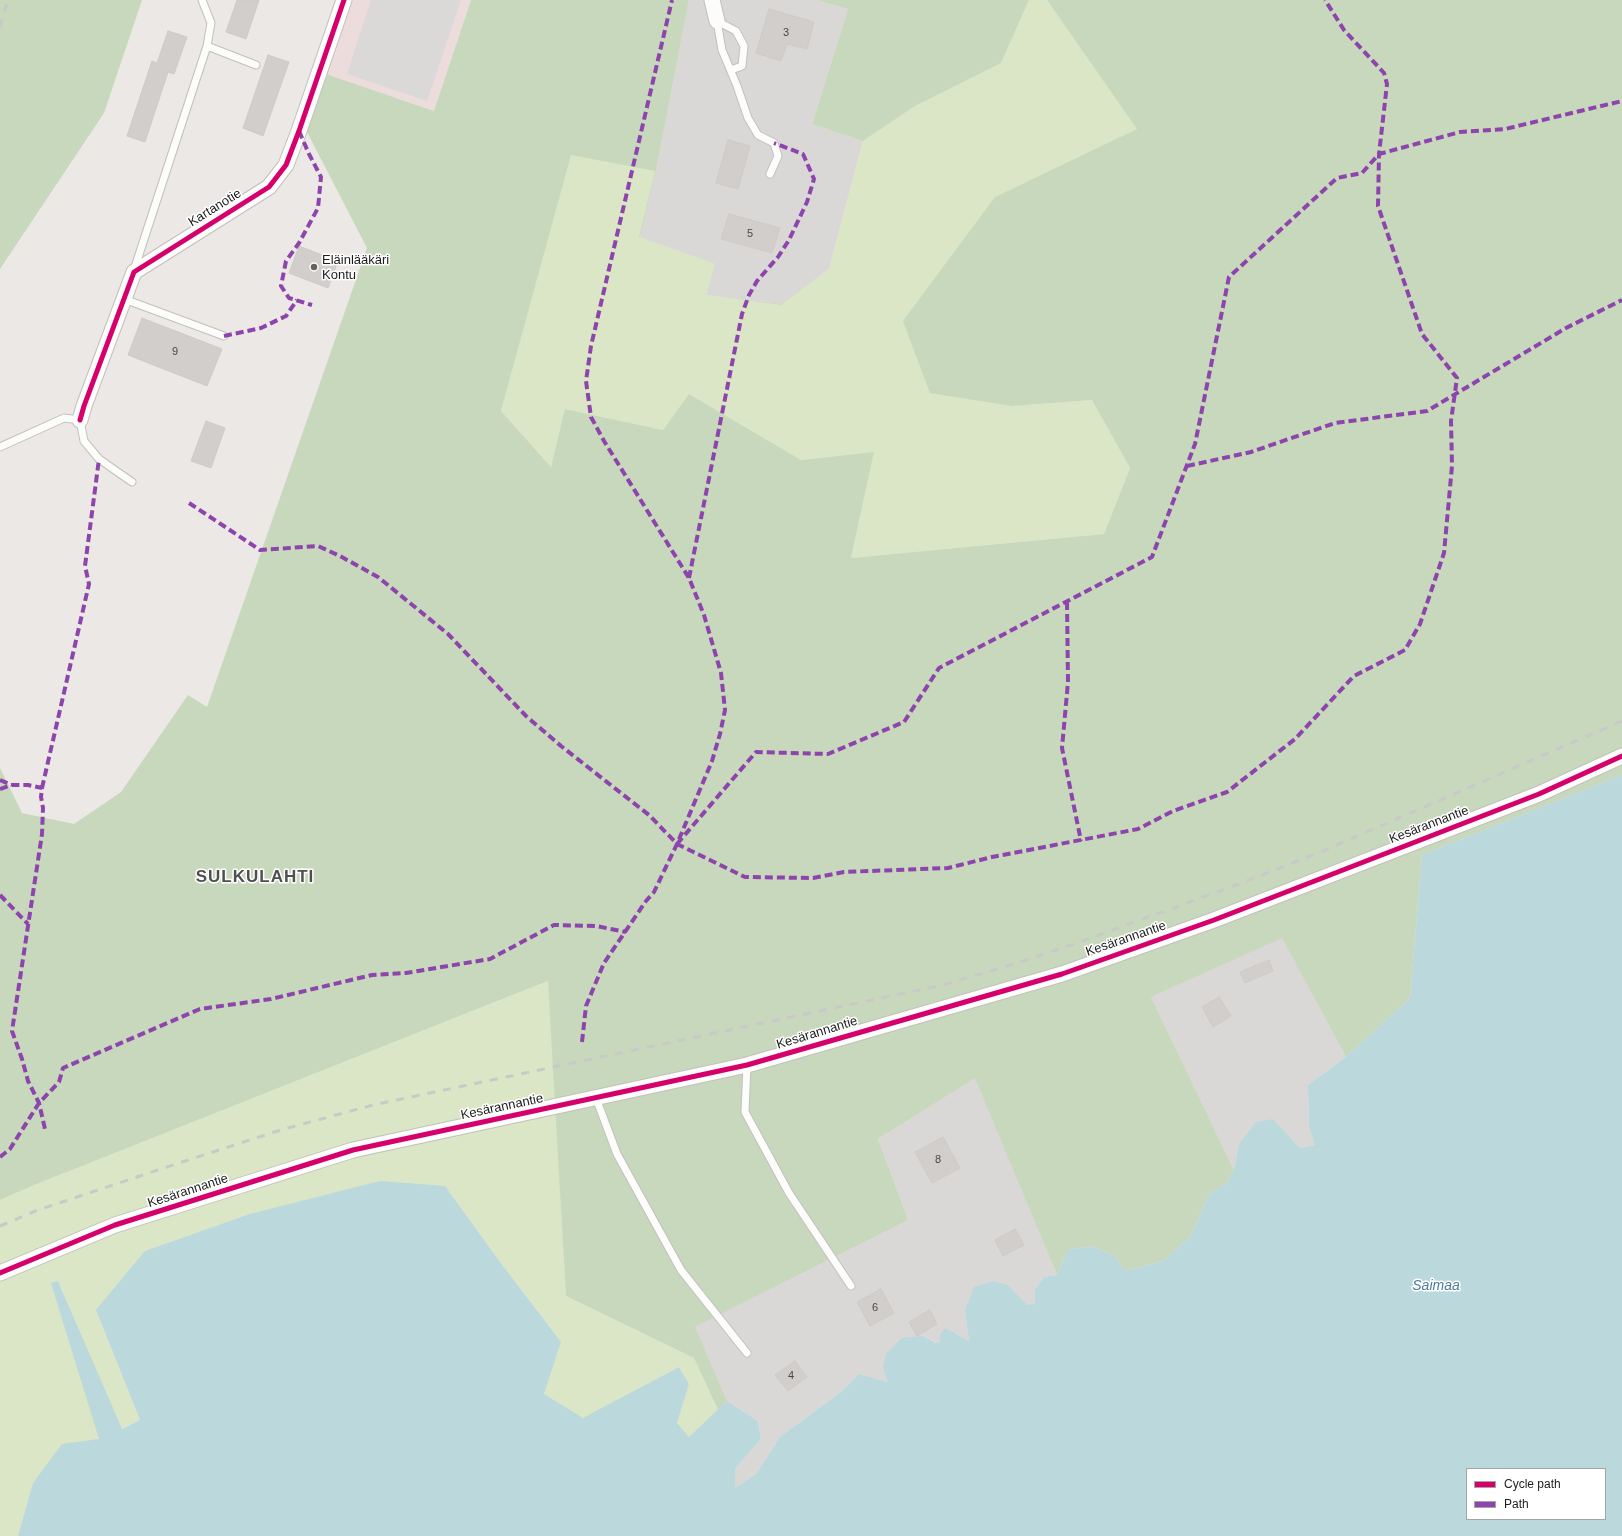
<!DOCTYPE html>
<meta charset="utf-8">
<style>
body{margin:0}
#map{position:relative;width:1622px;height:1536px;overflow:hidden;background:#ebe8e5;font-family:Helvetica,sans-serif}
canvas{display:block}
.legend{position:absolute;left:1466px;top:1468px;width:140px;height:52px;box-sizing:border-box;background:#fff;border:1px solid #a4a4a4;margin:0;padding:5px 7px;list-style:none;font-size:12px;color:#1c1c1c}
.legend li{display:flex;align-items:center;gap:8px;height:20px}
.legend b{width:20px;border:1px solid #a4a4a4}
</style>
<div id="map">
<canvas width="1622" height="1536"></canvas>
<ul class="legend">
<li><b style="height:5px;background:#d6006c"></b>Cycle path</li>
<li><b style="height:5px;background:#8e44ad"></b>Path</li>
</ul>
</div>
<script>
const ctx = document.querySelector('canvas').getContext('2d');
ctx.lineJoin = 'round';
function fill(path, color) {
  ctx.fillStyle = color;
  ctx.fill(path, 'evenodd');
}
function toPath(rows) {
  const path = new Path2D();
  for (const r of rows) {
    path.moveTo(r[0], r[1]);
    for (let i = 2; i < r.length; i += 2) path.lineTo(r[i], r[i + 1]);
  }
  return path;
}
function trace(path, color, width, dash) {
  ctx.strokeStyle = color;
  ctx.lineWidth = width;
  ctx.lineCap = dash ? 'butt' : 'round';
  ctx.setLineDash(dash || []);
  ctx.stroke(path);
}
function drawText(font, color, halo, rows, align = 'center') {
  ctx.font = font + ' Helvetica,sans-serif';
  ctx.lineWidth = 3;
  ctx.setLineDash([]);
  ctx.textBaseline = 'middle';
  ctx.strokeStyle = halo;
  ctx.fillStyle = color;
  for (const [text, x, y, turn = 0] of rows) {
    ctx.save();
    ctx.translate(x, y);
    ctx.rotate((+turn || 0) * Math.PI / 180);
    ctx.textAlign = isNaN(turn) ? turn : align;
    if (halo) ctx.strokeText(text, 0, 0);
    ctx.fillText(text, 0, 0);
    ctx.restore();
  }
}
fill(toPath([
 [689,0,816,0,848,9,812,124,863,141,829,269,781,304,706,295,716,264,640,237,656,171],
 [1282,937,1346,1057,1308,1085,1309,1127,1315,1145,1300,1148,1273,1119,1239,1144,1234,1170,1151,997],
 [976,1077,1057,1275,1044,1277,1035,1289,1035,1304,1027,1306,1008,1285,994,1281,965,1310,969,1341,954,1333,940,1342,937,1343,923,1336,888,1382,859,1374,841,1392,780,1437,756,1474,734,1489,735,1469,761,1439,758,1421,727,1401,694,1327,908,1220,878,1139]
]), '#dad8d6');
fill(toPath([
 [351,0,471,0,435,111,326,74]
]), '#ecdcdc');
fill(toPath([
 [1029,0,1047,0,1138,129,995,197,1012,406,1092,400,1130,468,1104,534,851,558,874,452,801,460,689,394,663,430,566,409,551,467,501,411,571,154,655,171,639,237,715,264,706,295,781,305,829,269,863,141,915,106,1001,63],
 [549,981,566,1296,694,1358,718,1410,689,1437,677,1423,689,1384,679,1367,583,1419,544,1394,561,1342,500,1262,445,1186,96,1310,140,1420,121,1429,59,1282,99,1439,33,1483,18,1536,0,1536,0,1200,34,1185]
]), '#dae6c5');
fill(toPath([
 [0,0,142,0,104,113,0,269],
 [471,0,689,0,656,171,640,237,716,264,706,295,781,304,829,269,863,141,812,124,848,9,816,0,1029,0,1001,63,915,106,863,141,829,269,781,305,706,295,715,264,639,237,655,171,571,155,501,411,551,467,565,409,663,430,689,394,801,460,874,452,851,558,1104,534,1130,468,1092,400,1012,406,930,393,903,321,995,197,1137,129,1047,0,1622,0,1622,775,1422,855,1410,998,1346,1057,1282,938,1151,997,1234,1170,1227,1183,1210,1193,1190,1237,1163,1261,1125,1271,1115,1256,1092,1246,1068,1250,1057,1275,975,1078,878,1139,908,1220,695,1327,727,1401,718,1410,694,1358,566,1296,548,981,34,1185,0,1200,0,768,22,813,74,824,121,792,188,695,207,707,367,248,306,130,326,74,434,111]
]), '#c8d8bc');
fill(toPath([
 [371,0,461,0,427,101,347,74]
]), '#dbd9d8');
fill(toPath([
 [1622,775,1622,1536,18,1536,33,1483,62,1444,99,1439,51,1283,58,1281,122,1429,140,1420,96,1310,145,1251,250,1214,380,1181,445,1186,500,1262,561,1342,544,1394,583,1418,679,1367,689,1384,677,1423,689,1437,727,1401,758,1421,761,1439,735,1469,735,1488,756,1474,780,1437,841,1392,859,1374,888,1382,883,1367,886,1354,902,1338,923,1336,936,1343,940,1342,940,1335,945,1328,969,1341,965,1310,974,1287,994,1281,1008,1285,1027,1305,1035,1304,1035,1289,1044,1277,1057,1275,1068,1250,1092,1246,1115,1256,1125,1271,1163,1261,1190,1237,1210,1193,1227,1183,1234,1170,1239,1144,1256,1122,1273,1119,1300,1148,1315,1145,1309,1127,1308,1085,1346,1057,1410,998,1422,855],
 [1467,1469,1605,1469,1605,1519,1467,1519]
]), '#bbd8dc');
const building = toPath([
 [237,0,259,0,246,39,226,32,237,0],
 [769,9,814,22,807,49,787,44,781,61,756,53,769,9],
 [168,31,187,37,174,74,168,72,145,142,127,136,152,61,157,63,168,31],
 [268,55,289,62,263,136,243,128,268,55],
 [728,140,750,146,738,189,716,183,728,140],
 [729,214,780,228,772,253,721,239,729,214],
 [299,246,338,261,328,288,289,273,299,246],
 [142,318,222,349,207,386,128,355,142,318],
 [206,421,225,428,211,468,191,461,206,421],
 [1269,960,1273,971,1245,983,1240,972,1269,960],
 [1219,997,1231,1016,1213,1027,1202,1007,1219,997],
 [943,1137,960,1168,932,1183,915,1152,943,1137],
 [1015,1229,1024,1245,1003,1256,995,1240,1015,1229],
 [881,1289,894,1313,870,1326,857,1302,881,1289],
 [930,1310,937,1324,917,1336,909,1322,930,1310],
 [795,1361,807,1377,788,1391,775,1375,795,1361]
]);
fill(building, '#d1cecc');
trace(building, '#cecac7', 1);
const lane = toPath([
 [202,0,211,23,207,46],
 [717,21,722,50,737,86,748,118,758,135,774,143,778,156,770,174],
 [717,21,736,31,744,46,742,66,731,70],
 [134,270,207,46,256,65],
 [124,299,224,336],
 [0,447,64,418,80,420,84,441,99,459,132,482],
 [747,1065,745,1112,789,1193,851,1286],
 [596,1098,617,1154,681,1270,747,1353]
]);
const street = toPath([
 [712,0,717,21],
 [80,420,84,406,134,272,269,187,286,165,299,131,344,0],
 [0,1273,115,1225,353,1150,747,1065,1062,974,1214,920,1539,794,1622,756]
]);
trace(lane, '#c2c0bf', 9);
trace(street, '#c2c0bf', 17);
trace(lane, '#fcfcfb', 7);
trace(street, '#fcfcfb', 15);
trace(toPath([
 [0,27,8,0],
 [0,1226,38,1210,182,1162,284,1129,373,1105,943,985,1014,964,1077,943,1239,884,1323,851,1622,721]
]), '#c9c9c8', 3, [8, 8]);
trace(toPath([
 [299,131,309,154,321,177,318,208,299,243,286,261,281,286,289,298,312,305],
 [224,336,261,328,286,316,297,300],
 [1187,466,1251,452,1335,423,1427,411,1566,328,1622,300],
 [189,503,260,550,318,546,340,556,378,577,448,634,526,716,561,746,649,815,677,844,745,877,813,878,844,872,948,868,992,857,1138,829,1173,811,1227,792,1295,739,1354,676,1405,650,1420,624,1444,553,1452,466,1451,421,1457,378,1422,334,1378,206,1379,154,1387,84,1384,73,1344,30,1325,0],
 [689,578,742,314,749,295,757,281,778,257,789,240,807,202,814,179,803,154,774,143],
 [1067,602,1068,682,1062,748,1081,841],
 [0,780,12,785],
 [42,788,89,584,85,566,99,459],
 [0,789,12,785,28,785,42,788,41,797,43,808,42,834,12,1031,22,1059,28,1081,39,1103,45,1129],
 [677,844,756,752,828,754,904,722,939,668,1152,557,1195,444,1229,277,1337,178,1362,173,1379,154,1460,132,1505,129,1622,101],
 [0,895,28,924],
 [582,1042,586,1006,604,963,646,901,654,892,677,844,712,761,720,734,725,710,721,673,704,615,689,578,604,441,591,417,586,381,591,346,672,0],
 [0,1157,10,1149,39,1103,59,1082,63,1068,200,1009,271,999,372,975,406,973,490,959,554,925,596,926,626,932]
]), '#8e44ad', 4, [8, 4]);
trace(toPath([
 [80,420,84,406,134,272,269,187,286,165,299,131,344,0],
 [0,1273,115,1225,353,1150,747,1065,1062,974,1214,920,1539,794,1622,756]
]), '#d6006c', 5);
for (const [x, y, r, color] of [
 [314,267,4,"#646362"]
]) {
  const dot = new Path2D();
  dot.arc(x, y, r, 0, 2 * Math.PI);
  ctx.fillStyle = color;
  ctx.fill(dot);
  trace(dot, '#fff', 1.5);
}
drawText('11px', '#494848', null, [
 ["3",786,33],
 ["5",750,234],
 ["9",175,352],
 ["8",938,1160],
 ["6",875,1308],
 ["4",791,1376]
]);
drawText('13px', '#1c1c1c', '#fff', [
 ["Kartanotie",215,208,-32],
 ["Kesärannantie",1429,825,-21],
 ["Kesärannantie",1126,939,-19],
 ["Kesärannantie",817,1033,-17],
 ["Kesärannantie",502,1107,-12],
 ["Kesärannantie",188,1191,-18]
]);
drawText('13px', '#1c1c1c', '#fff', [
 ["Eläinlääkäri",322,260],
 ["Kontu",322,275]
], 'left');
drawText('italic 14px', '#4d7b9e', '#fff', [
 ["Saimaa",1436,1286]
]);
ctx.letterSpacing = '1px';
drawText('bold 17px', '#4f4f4f', '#fff', [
 ["SULKULAHTI",255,877]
]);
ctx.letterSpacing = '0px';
</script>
